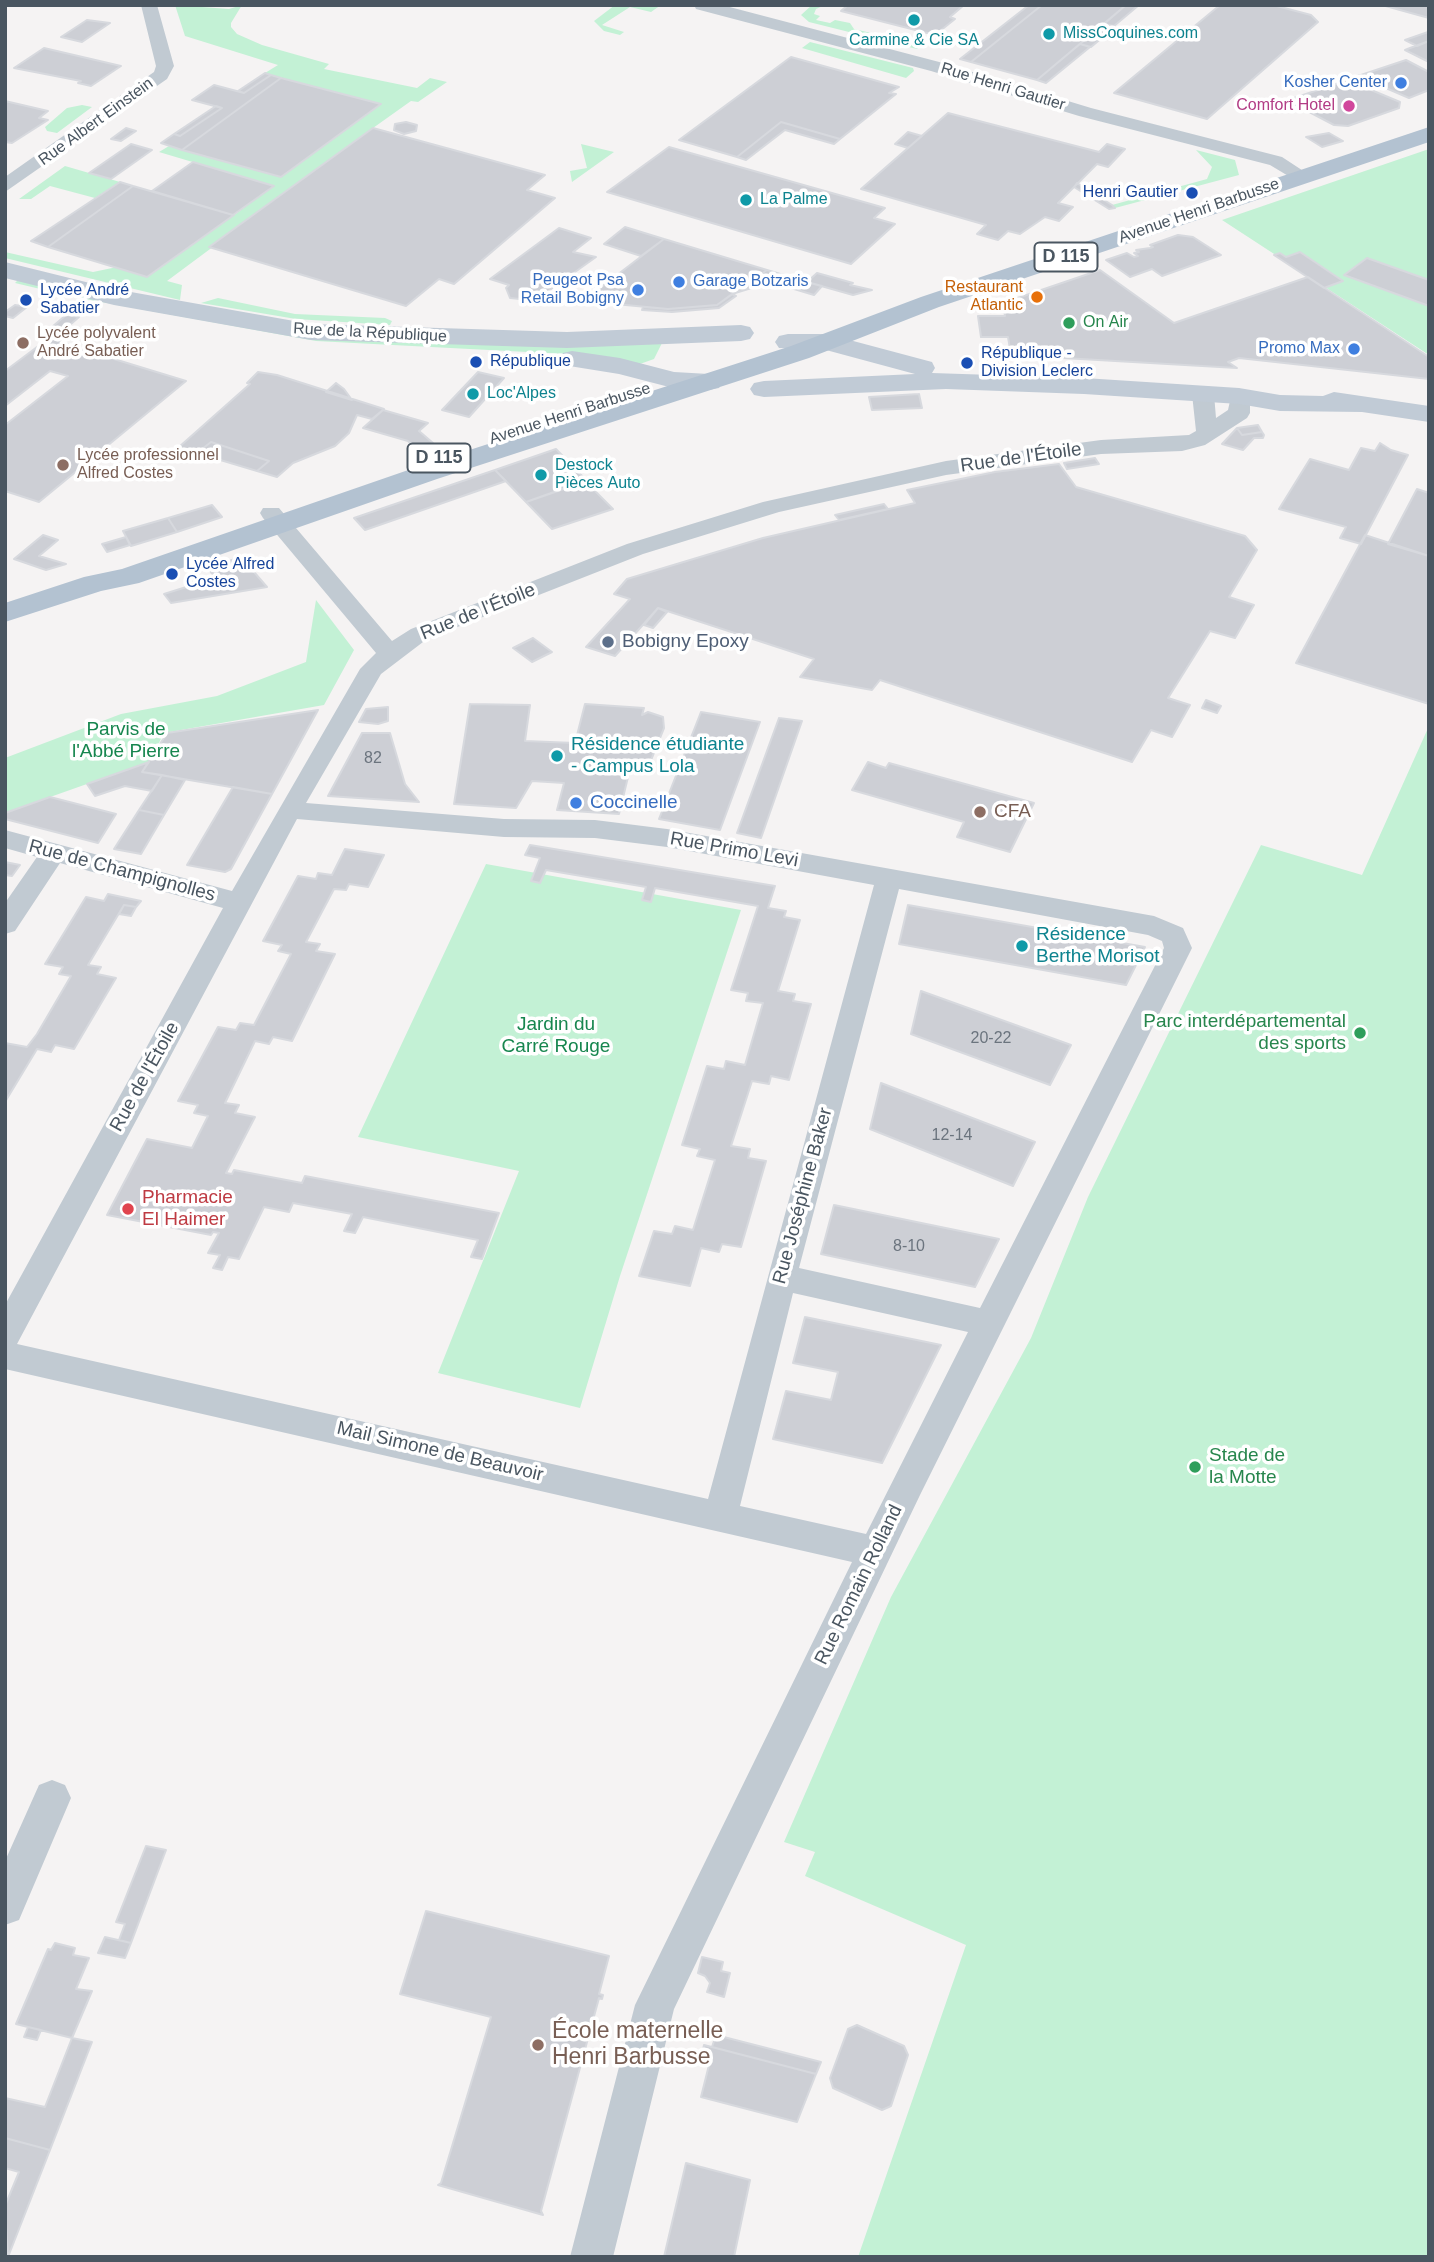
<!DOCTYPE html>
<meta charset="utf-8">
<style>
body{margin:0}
#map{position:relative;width:1434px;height:2262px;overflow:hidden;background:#f5f3f3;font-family:Arial,sans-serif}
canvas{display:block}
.frame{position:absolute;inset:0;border:7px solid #4a5661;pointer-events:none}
</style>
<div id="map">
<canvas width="1434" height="2262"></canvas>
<div class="frame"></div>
</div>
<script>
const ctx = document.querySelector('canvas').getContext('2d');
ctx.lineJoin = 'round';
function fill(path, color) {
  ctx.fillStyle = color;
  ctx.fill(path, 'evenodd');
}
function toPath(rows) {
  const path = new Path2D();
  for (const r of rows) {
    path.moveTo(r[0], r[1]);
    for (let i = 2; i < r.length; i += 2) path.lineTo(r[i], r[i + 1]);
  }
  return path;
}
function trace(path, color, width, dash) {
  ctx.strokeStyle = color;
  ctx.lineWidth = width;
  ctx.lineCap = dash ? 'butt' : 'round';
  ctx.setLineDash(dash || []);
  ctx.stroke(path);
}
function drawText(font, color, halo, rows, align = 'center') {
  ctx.font = font + ' Arial,sans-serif';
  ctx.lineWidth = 7;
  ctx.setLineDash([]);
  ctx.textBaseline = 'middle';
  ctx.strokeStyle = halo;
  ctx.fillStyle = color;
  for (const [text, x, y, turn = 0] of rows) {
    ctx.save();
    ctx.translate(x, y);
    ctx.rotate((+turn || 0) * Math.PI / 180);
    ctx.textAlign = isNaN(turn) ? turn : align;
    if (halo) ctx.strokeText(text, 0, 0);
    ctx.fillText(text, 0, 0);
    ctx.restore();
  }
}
fill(toPath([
 [175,5,229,9,242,5,231,23,231,27,237,34,262,45,329,64,324,69,417,88,430,78,447,82,418,102,411,101,373,128,167,281,182,285,180,300,5,258,5,252,93,272,117,267,233,216,273,186,159,152,169,146,281,177,381,104,271,75,265,73,278,65,185,36],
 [615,5,661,5,651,12,630,7,602,25,624,32,620,35,604,31,594,21],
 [812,5,825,5,816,9,814,14,820,16,816,20,830,23,835,20,850,23,854,29,923,45,917,49,809,22,801,15],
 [810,42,913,68,914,71,906,78,802,48],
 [82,105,92,107,57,133,47,131,45,127,67,108],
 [581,144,614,152,572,182,570,171,587,168],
 [1429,149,1429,355,1222,220],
 [1196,150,1235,160,1239,175,1115,208,1112,205,1207,179,1212,167],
 [65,166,120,182,95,198,50,186,31,199,19,199],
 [19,279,256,329,662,343,654,359,637,365,585,355,316,341,74,297,15,283],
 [218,298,295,314,385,318,392,321,390,325,296,319,201,303],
 [316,600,354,650,324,705,164,733,149,762,5,813,5,758,121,714,217,696,306,662],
 [1429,726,1429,2257,858,2257,966,1945,805,1876,815,1852,784,1842,891,1597,1031,1338,1088,1197,1261,845,1362,875],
 [486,864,741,910,620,1276,580,1408,438,1373,519,1171,358,1137]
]), '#c3f1d5');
const building = toPath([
 [848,5,964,5,950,17,955,19,935,35,841,11,848,5],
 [1029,5,1042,5,971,62,960,59,1029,5],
 [1042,5,1126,5,1037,80,971,62,1042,5],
 [1126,5,1139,5,1114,26,1104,24,1126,5],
 [1220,5,1273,5,1311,15,1318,22,1207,119,1114,93,1220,5],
 [1382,5,1429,5,1429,18,1400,10,1382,5],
 [87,20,110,23,82,42,61,37,87,20],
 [1104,24,1115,27,1091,47,1080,44,1104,24],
 [1428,32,1429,41,1417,46,1405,40,1428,32],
 [1429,41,1429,62,1405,50,1410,48,1429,41],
 [1080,44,1090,47,1046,83,1037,80,1080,44],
 [44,48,121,66,91,86,78,83,81,81,14,68,44,48],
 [791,57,899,87,889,93,896,94,840,139,781,122,737,157,679,140,791,57],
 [1406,60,1429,72,1429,90,1409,98,1358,76,1406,60],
 [265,73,271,75,244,93,238,91,265,73],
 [271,75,281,78,182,150,161,143,174,134,180,136,222,108,192,100,214,85,244,93,271,75],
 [281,78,381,104,281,177,182,150,281,78],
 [1342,82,1352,82,1400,102,1399,108,1348,126,1334,125,1294,104,1294,98,1342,82],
 [5,101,48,111,39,118,48,120,12,143,5,142,5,101],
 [216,106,222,108,180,136,174,134,216,106],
 [948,113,1099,152,1107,144,1125,149,1108,167,1097,164,1058,203,1073,207,1059,221,1045,217,1020,234,1008,231,998,240,977,234,986,225,861,189,948,113],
 [406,122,417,125,416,131,404,134,394,130,395,124,406,122],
 [781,122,840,139,834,144,785,130,746,160,737,157,781,122],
 [126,128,136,131,121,141,111,139,126,128],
 [373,128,545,175,527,190,555,198,454,284,439,279,406,306,209,247,373,128],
 [908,132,922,136,908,148,895,144,908,132],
 [1329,133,1343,141,1322,147,1306,137,1329,133],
 [131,144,152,150,111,179,89,173,131,144],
 [669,147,885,208,874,218,895,224,851,264,607,192,669,147],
 [193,162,274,186,233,215,152,191,193,162],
 [120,182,133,186,48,247,31,241,120,182],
 [1077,183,1112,205,1115,208,1109,209,1074,187,1077,183],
 [133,186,233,215,234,215,147,277,48,247,133,186],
 [625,227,664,239,641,256,604,244,625,227],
 [559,228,591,238,573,252,596,257,547,292,548,294,540,301,510,298,506,288,509,285,490,279,559,228],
 [1178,235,1193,237,1221,255,1162,276,1152,269,1130,277,1106,260,1127,253,1134,257,1138,256,1134,253,1139,252,1136,250,1150,248,1153,247,1150,245,1178,235],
 [664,239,767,270,717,305,668,309,583,301,664,239],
 [1300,252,1343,281,1324,288,1274,255,1280,253,1286,257,1300,252],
 [1367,258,1429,280,1429,306,1344,275,1367,258],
 [767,270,807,282,822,286,814,295,771,282,732,294,767,270],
 [1100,270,1174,323,1308,277,1429,357,1429,379,1239,358,1228,362,1237,368,1011,355,1008,337,981,337,978,316,1005,316,1003,303,1100,270],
 [817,273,853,283,850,285,872,290,853,295,807,282,817,273],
 [732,294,736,296,719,308,672,312,642,310,643,307,668,309,717,305,732,294],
 [15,305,27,307,13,318,5,316,5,312,15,305],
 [66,315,79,317,63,331,52,327,66,315],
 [49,338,68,344,52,356,64,359,78,348,186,381,39,502,5,491,5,425,68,376,50,371,5,406,5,371,49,338],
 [258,372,277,375,384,409,372,419,357,415,349,433,335,446,293,463,277,477,257,471,269,461,211,442,197,453,179,447,250,384,247,383,258,372],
 [478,372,504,378,469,417,442,410,478,372],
 [336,383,344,389,352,400,326,392,336,383],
 [919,394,922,408,872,410,869,397,919,394],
 [383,410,428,423,419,431,433,443,416,449,408,441,363,428,383,410],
 [1258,425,1262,432,1242,435,1237,428,1258,425],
 [1237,428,1242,435,1262,432,1264,435,1263,438,1254,438,1243,450,1222,444,1237,428],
 [211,442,269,461,257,471,197,453,211,442],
 [1380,443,1391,450,1408,455,1361,544,1340,538,1346,527,1279,509,1310,459,1349,470,1361,448,1375,451,1380,443],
 [556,449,587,481,526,502,495,470,556,449],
 [1095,458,1099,464,1067,469,1064,463,1095,458],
 [1059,464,1076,487,1245,536,1257,550,1229,597,1254,605,1235,638,1210,631,1168,698,1190,705,1172,737,1151,730,1132,762,880,680,872,690,800,677,814,659,658,608,615,656,586,647,630,599,614,594,627,579,763,538,915,503,907,490,995,472,1059,464],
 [495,470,506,481,365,530,354,518,495,470],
 [585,481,613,509,552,529,526,502,585,481],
 [1417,489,1429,493,1429,556,1388,544,1417,489],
 [884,504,888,509,839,520,835,515,884,504],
 [212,505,222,517,177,532,168,518,212,505],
 [168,518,177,532,131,546,123,531,168,518],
 [43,535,58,540,39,556,66,564,46,570,14,559,43,535],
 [1365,535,1429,556,1429,704,1296,663,1365,535],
 [126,537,130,545,107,552,102,544,126,537],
 [241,557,267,587,171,603,164,594,215,578,208,568,241,557],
 [658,608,667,612,653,628,644,625,658,608],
 [533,638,552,652,532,662,513,648,533,638],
 [1206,700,1221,706,1217,713,1202,708,1206,700],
 [470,704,530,705,525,741,575,743,585,704,644,708,642,715,648,712,663,717,664,728,647,770,629,773,619,814,557,810,564,783,532,781,516,808,454,804,470,704],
 [388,707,388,721,378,724,359,722,366,709,388,707],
 [318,710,272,794,142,772,167,733,318,710],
 [701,712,760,722,720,830,659,819,701,712],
 [779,718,802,721,761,838,737,833,779,718],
 [362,733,390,733,405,784,419,802,328,796,362,733],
 [149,762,142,772,162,775,152,791,125,786,95,796,87,784,149,762],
 [868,762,886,768,889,763,1034,803,1010,852,957,837,964,822,852,790,868,762],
 [162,775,185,780,164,815,139,810,162,775],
 [233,787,272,794,231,869,225,872,187,865,233,787],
 [50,797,116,814,98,843,5,819,5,813,50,797],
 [139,810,164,815,141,854,114,849,139,810],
 [530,845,775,886,768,908,786,911,784,917,800,920,778,991,795,994,793,1001,811,1004,789,1080,771,1076,769,1084,752,1081,731,1146,750,1149,748,1158,766,1161,741,1247,722,1244,719,1252,701,1248,690,1286,639,1276,654,1231,672,1234,675,1226,693,1230,715,1160,697,1156,700,1149,682,1145,707,1066,724,1069,726,1061,745,1065,763,1003,746,1001,748,993,731,990,758,906,655,888,651,902,642,900,646,887,546,870,540,883,531,881,540,858,525,855,530,845],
 [345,849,384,855,368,887,349,884,346,890,334,889,306,942,320,944,316,951,335,954,292,1041,273,1037,269,1044,255,1041,225,1103,239,1105,235,1113,255,1117,226,1173,232,1174,234,1170,302,1183,305,1176,499,1213,482,1259,471,1257,478,1240,363,1217,355,1233,344,1231,352,1214,293,1203,289,1212,264,1207,239,1259,228,1257,222,1270,213,1268,220,1255,208,1253,219,1233,213,1232,211,1235,107,1215,147,1139,192,1148,208,1116,194,1113,198,1105,178,1101,218,1027,236,1030,240,1023,254,1025,291,954,278,951,282,945,263,941,298,876,316,879,318,873,332,875,345,849],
 [5,862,20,865,12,876,5,875,5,862],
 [108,894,141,901,136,907,124,905,88,965,101,967,97,974,116,978,74,1049,55,1045,51,1052,37,1049,5,1102,5,1043,27,1047,37,1034,71,976,59,974,63,967,45,964,86,897,104,901,108,894],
 [124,905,136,907,131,916,119,914,124,905],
 [908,905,1145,947,1126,985,899,944,908,905],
 [921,991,1071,1045,1050,1085,911,1034,921,991],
 [881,1083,1035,1142,1013,1186,870,1129,881,1083],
 [834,1205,999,1239,975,1287,821,1254,834,1205],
 [805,1317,941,1345,882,1463,773,1439,786,1391,831,1400,838,1372,793,1363,805,1317],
 [146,1846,166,1850,131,1943,119,1940,125,1924,116,1922,146,1846],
 [426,1911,609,1956,599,1994,603,1995,602,1999,599,1998,541,2211,543,2215,438,2185,441,2183,491,2017,400,1994,426,1911],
 [105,1937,131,1943,125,1958,98,1953,105,1937],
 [55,1943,75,1948,73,1955,89,1958,76,1989,92,1991,72,2038,16,2024,48,1949,51,1950,55,1943],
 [702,1957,723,1962,721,1971,730,1973,724,1997,707,1992,710,1983,705,1976,698,1973,702,1957],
 [857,2025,904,2046,908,2055,891,2106,882,2110,833,2088,830,2078,848,2029,857,2025],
 [28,2027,41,2030,37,2040,24,2037,28,2027],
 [716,2035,821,2062,816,2074,712,2047,716,2035],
 [72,2038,92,2042,50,2150,5,2138,5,2098,45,2107,72,2038],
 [704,2045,816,2074,797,2122,701,2097,709,2065,700,2063,704,2045],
 [5,2138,50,2150,8,2257,5,2206,19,2172,5,2168,5,2138],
 [686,2163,750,2180,734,2257,664,2257,686,2163]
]);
fill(building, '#cdcfd5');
trace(building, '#d7d9de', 2);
fill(toPath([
 [141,5,157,5,174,66,167,79,5,192,5,177,154,72,156,66,141,5],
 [694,5,722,5,943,63,1091,108,1282,157,1311,176,1302,182,1295,180,1270,165,1079,116,931,71,696,9,694,5],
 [1203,388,1214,394,1216,418,1228,410,1232,392,1239,390,1250,396,1250,413,1247,418,1205,445,1182,451,1101,454,946,475,779,512,643,554,427,639,381,674,306,803,504,819,595,820,667,829,1154,916,1183,928,1192,948,920,1495,674,2009,613,2257,570,2257,635,2005,852,1562,5,1369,5,1305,223,908,60,863,15,931,5,934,5,903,37,857,5,848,5,830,232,891,360,669,376,653,263,518,260,513,263,508,279,508,392,641,411,629,627,544,763,502,946,461,1101,440,1189,435,1196,431,1192,394,1203,388],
 [297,819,504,837,595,838,667,847,874,885,708,1499,17,1344,297,819],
 [899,889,1148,935,1162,941,1164,948,980,1308,799,1268,899,889],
 [793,1293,968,1332,866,1534,740,1506,793,1293],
 [52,1780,65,1785,71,1798,19,1920,5,1925,5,1861,39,1785,52,1780]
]), '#c1cad2');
fill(toPath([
 [5,262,114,289,311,324,567,332,741,325,750,327,754,333,750,339,741,341,567,348,311,340,114,305,5,278,5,262],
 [788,334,827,334,932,362,935,368,932,373,1084,378,1239,388,1280,395,1323,396,1334,392,1429,406,1429,422,1362,412,1280,411,1239,404,1084,394,946,389,764,397,754,395,750,389,754,383,764,381,915,374,826,350,779,348,775,342,779,336,788,334],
 [572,351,620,358,674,372,709,374,719,376,723,382,719,388,709,390,673,388,619,374,563,365,559,359,563,353,572,351]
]), '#c1cbd6');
fill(toPath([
 [1429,127,1429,142,939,307,809,358,437,479,139,583,101,591,5,622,5,603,84,577,122,569,417,467,791,346,921,297,1429,127]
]), '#b3c2d1');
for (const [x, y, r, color] of [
 [914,20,7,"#0f9aa8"],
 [1049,34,7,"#0f9aa8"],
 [1401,83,7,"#3f7fe0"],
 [1349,106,7,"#d1479c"],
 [1192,193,7,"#1a4fb4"],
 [746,200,7,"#0f9aa8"],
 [679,282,7,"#3f7fe0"],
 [638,290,7,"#3f7fe0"],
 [1037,297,7,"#e8710a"],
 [26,300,7,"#1a4fb4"],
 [1069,323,7,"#2e9e5b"],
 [23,343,7,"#8d6e63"],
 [1354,349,7,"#3f7fe0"],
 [476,362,7,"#1a4fb4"],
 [967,363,7,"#1a4fb4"],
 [473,394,7,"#0f9aa8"],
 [63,465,7,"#8d6e63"],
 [541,475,7,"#0f9aa8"],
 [172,574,7,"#1a4fb4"],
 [608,642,7,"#5c6f8a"],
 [557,756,7,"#0f9aa8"],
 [576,803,7,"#3f7fe0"],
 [980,812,7,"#8d6e63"],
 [1022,946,7,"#0f9aa8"],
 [1360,1033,7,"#2e9e5b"],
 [128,1209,7,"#e0444e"],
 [1195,1467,7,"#2e9e5b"],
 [538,2045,7,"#8d6e63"]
]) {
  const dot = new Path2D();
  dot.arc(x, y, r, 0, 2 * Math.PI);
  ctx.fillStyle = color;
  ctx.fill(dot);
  trace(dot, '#fff', 2.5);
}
drawText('16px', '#0d838f', '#fff', [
 ["MissCoquines.com",1063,34],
 ["Carmine & Cie SA",914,41,"center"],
 ["La Palme",760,200],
 ["Loc'Alpes",487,394],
 ["Destock",555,466],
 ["Pièces Auto",555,484]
], 'left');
drawText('16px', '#366cbe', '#fff', [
 ["Kosher Center",1387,83],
 ["Peugeot Psa",624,281],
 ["Retail Bobigny",624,299],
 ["Garage Botzaris",693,282,"left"],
 ["Promo Max",1340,349]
], 'right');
drawText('16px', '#4a5661', '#fff', [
 ["Rue Henri Gautier",1003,87,17],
 ["Rue Albert Einstein",96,122,-36],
 ["Avenue Henri Barbusse",1199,211,-19],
 ["Rue de la République",370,333,3],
 ["Avenue Henri Barbusse",570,414,-18]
]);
drawText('16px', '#b23c85', '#fff', [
 ["Comfort Hotel",1335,106]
], 'right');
drawText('16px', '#164399', '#fff', [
 ["Henri Gautier",1178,193,"right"],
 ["Lycée André",40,291],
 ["Sabatier",40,309],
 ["République -",981,354],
 ["Division Leclerc",981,372],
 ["République",490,362],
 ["Lycée Alfred",186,565],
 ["Costes",186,583]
], 'left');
drawText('16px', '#c56008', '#fff', [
 ["Restaurant",1023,288],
 ["Atlantic",1023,306]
], 'right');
drawText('16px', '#27864d', '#fff', [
 ["On Air",1083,323]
], 'left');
drawText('16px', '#785e54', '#fff', [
 ["Lycée polyvalent",37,334],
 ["André Sabatier",37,352],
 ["Lycée professionnel",77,456],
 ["Alfred Costes",77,474]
], 'left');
drawText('16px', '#6b747e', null, [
 ["82",373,759],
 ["20-22",991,1039],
 ["12-14",952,1136],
 ["8-10",909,1247]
]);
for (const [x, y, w] of [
 [1066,257,63],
 [439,458,63]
]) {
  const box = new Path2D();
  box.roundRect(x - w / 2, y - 14.5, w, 29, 5);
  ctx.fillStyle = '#fff';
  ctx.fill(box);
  trace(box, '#4a5661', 2);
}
drawText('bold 18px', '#4a5661', null, [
 ["D 115",1066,257],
 ["D 115",439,458]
]);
drawText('19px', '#4a5661', '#fff', [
 ["Rue de l'Étoile",1021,458,-8],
 ["Rue de l'Étoile",478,612,-22],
 ["Rue Primo Levi",734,850,10],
 ["Rue de Champignolles",122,871,15],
 ["Rue de l'Étoile",145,1077,-61],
 ["Rue Joséphine Baker",803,1196,-75],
 ["Mail Simone de Beauvoir",440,1452,13],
 ["Rue Romain Rolland",859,1585,-64]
]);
drawText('19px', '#4e5e75', '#fff', [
 ["Bobigny Epoxy",622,642]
], 'left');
drawText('19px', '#17864f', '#fff', [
 ["Parvis de",126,730],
 ["l'Abbé Pierre",126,752],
 ["Jardin du",556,1025],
 ["Carré Rouge",556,1047]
]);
drawText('19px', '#0d838f', '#fff', [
 ["Résidence étudiante",571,745],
 ["- Campus Lola",571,767],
 ["Résidence",1036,935],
 ["Berthe Morisot",1036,957]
], 'left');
drawText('19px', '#366cbe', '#fff', [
 ["Coccinelle",590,803]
], 'left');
drawText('19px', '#785e54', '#fff', [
 ["CFA",994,812]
], 'left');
drawText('19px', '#27864d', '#fff', [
 ["Parc interdépartemental",1346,1022],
 ["des sports",1346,1044],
 ["Stade de",1209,1456,"left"],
 ["la Motte",1209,1478,"left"]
], 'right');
drawText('19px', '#be3a42', '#fff', [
 ["Pharmacie",142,1198],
 ["El Haimer",142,1220]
], 'left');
drawText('23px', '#785e54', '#fff', [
 ["École maternelle",552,2032],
 ["Henri Barbusse",552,2058]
], 'left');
</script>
